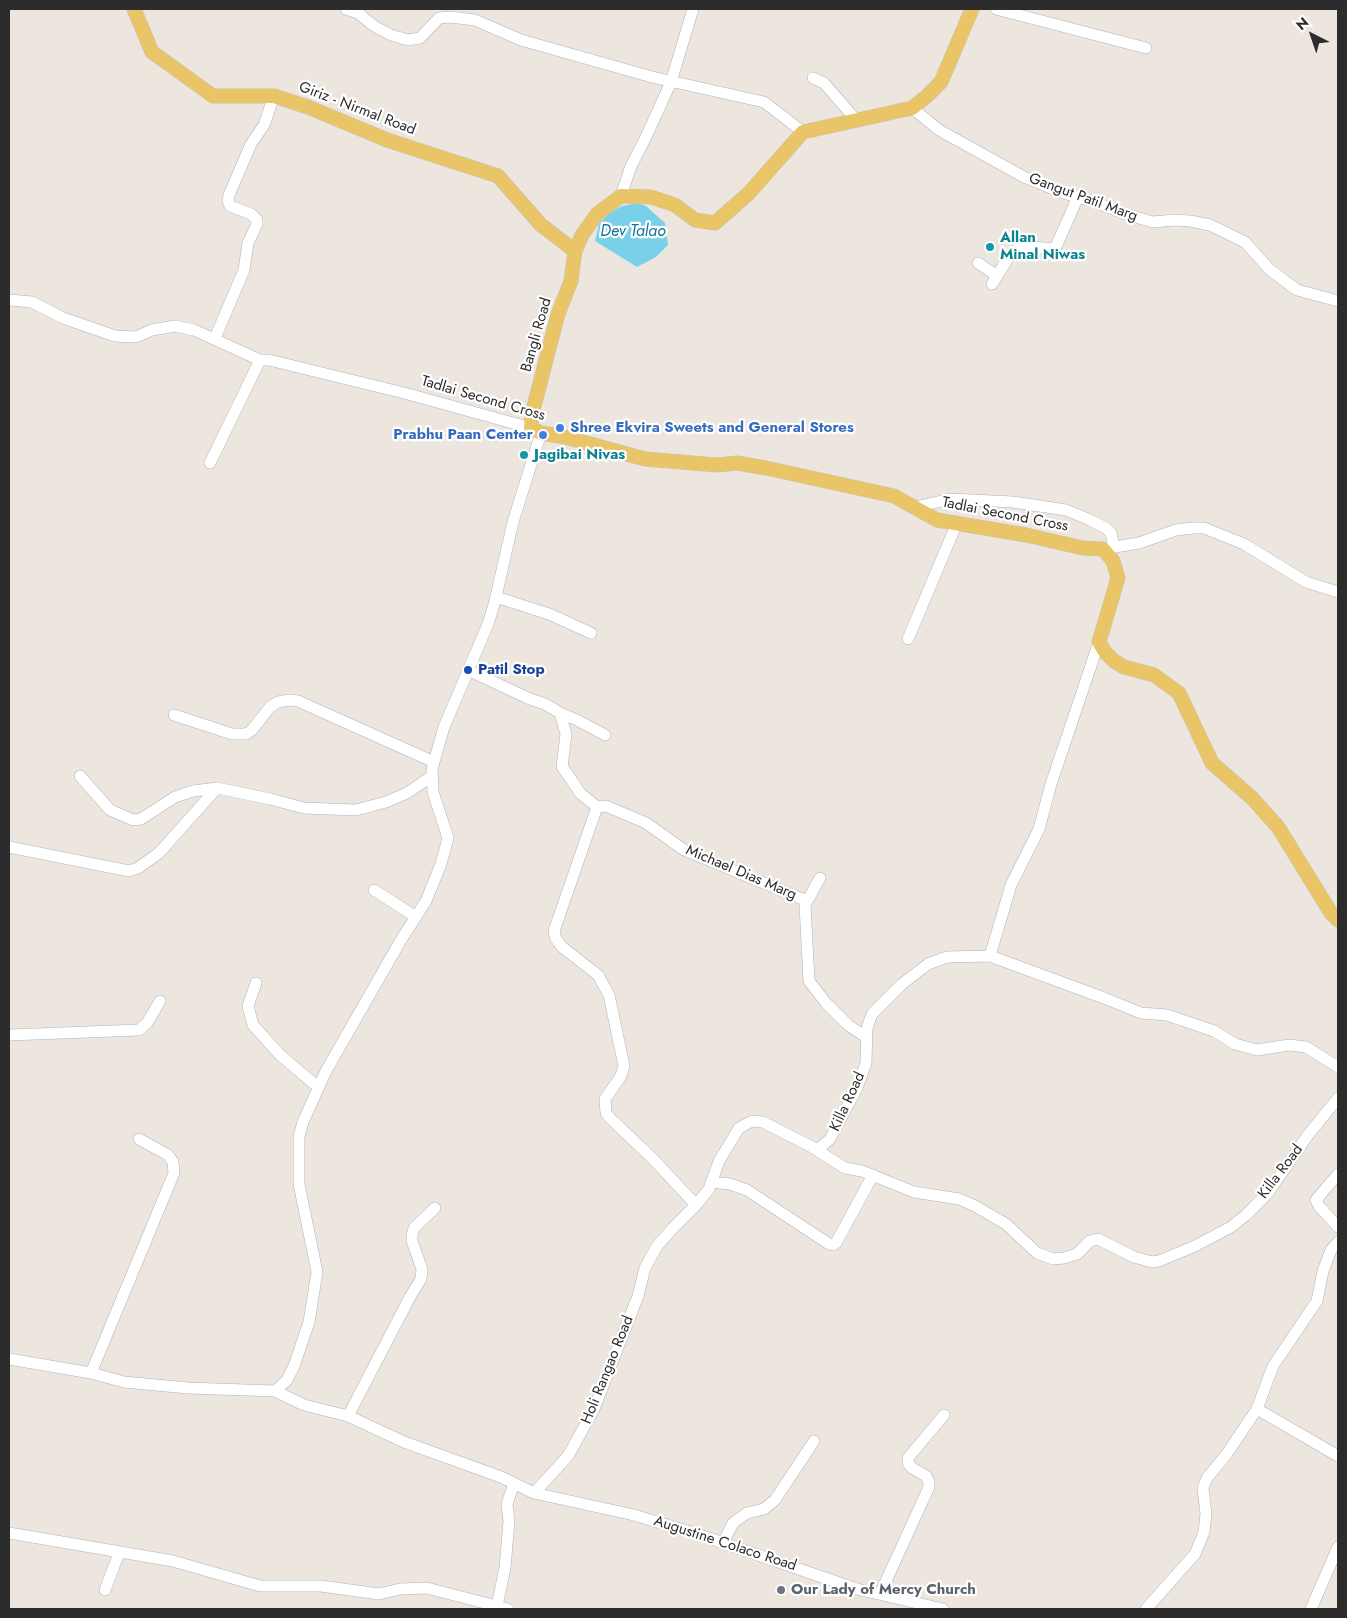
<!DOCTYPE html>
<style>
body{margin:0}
#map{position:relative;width:1347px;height:1618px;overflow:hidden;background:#ede6df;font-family:Jost,sans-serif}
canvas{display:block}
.frame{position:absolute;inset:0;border:10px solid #2c2c2c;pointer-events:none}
.north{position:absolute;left:1287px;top:10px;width:50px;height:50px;-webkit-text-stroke:4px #fff;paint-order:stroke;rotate:319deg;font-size:14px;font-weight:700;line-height:20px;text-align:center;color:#2c2c2c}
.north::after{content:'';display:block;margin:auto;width:18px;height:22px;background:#2c2c2c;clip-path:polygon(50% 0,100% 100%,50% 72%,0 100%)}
</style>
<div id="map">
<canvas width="1347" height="1618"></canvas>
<div class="frame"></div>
<div class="north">N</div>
</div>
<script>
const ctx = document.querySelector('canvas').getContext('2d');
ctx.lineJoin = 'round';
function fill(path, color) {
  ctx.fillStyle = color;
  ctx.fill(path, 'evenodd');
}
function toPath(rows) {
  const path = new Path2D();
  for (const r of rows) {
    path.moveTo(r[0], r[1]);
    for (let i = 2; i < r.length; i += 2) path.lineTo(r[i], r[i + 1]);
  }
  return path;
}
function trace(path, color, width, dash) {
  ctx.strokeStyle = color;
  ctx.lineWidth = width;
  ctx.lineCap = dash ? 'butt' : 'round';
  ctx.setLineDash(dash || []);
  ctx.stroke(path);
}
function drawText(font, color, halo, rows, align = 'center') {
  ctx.font = font + ' Jost,sans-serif';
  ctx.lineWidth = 4.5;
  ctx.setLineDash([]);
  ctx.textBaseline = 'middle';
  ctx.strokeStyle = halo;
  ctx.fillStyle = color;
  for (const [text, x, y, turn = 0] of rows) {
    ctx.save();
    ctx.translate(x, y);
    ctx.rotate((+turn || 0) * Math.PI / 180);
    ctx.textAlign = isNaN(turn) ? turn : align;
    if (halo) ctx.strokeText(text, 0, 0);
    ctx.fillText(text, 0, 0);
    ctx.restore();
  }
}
fill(toPath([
 [638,203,646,206,665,223,668,245,656,257,637,267,595,241,599,224,609,213,622,206]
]), '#79d1e9');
const minor = toPath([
 [346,9,358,13,374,26,391,35,408,40,420,38,439,18,450,17,475,20,521,40,652,77,764,102,803,132],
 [996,9,1146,48],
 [813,78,824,83,857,121],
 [912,108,939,130,1024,177,1063,193,1095,202,1125,214,1153,222,1175,220,1190,221,1210,225,1245,242,1269,269,1297,290,1338,301],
 [621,196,631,166,646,137,671,82,693,9],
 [978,263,997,276],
 [992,284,1010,255,1020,246,1055,249,1078,197],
 [9,300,32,302,63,318,115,336,136,337,152,330,175,326,194,330,260,360,269,360,408,394,531,428],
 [215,338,244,270,248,243,257,224,257,220,251,214,230,206,228,201,229,195,251,144,264,125,274,96],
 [210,463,260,360],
 [915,507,951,499,1013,502,1066,510,1088,519,1106,528,1111,533,1114,547],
 [1103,549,1139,543,1176,530,1193,528,1204,528,1244,544,1306,582,1338,592],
 [496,597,549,614,591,633],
 [908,639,957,523],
 [468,670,530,699,545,704,560,713,566,734,562,767,569,776,580,793,597,807,606,806,646,823,684,850,807,901],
 [560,713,577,720,605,735],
 [174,715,232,734,246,734,252,730,270,707,278,702,289,700,298,701,434,762],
 [80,776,110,810,133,820,141,819,175,797,193,791,217,788,270,799,304,808,356,810,386,802,407,793,432,776],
 [597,807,554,931,556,939,562,947,598,975,609,995,624,1066,621,1076,605,1099,606,1113,610,1118,654,1160,696,1205],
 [9,847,129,871,138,868,159,853,217,788],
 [820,878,805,905,809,981,826,1003,848,1025,866,1037],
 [374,890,416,917],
 [990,956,1011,885,1039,829,1051,784,1099,642],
 [256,983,248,1006,253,1025,280,1055,318,1087],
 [9,1035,139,1030,147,1023,160,1001],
 [815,1149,821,1147,830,1139,857,1088,866,1063,867,1028,872,1014,902,984,928,964,947,957,990,956,1104,998,1141,1013,1167,1015,1214,1031,1235,1044,1257,1050,1289,1045,1306,1047,1338,1067],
 [1338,1174,1316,1200,1319,1206,1338,1227],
 [711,1182,730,1184,747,1190,829,1244,833,1245,836,1243,873,1175],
 [9,1359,91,1373,124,1382,188,1388,275,1391,287,1380,294,1366,309,1322,317,1272,299,1184,299,1136,303,1122,326,1071,401,940,426,901,441,864,448,838,433,792,432,770,434,762,444,727,488,624,495,601,513,522,541,433],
 [91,1373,174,1173,173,1162,168,1155,139,1139],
 [275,1391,304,1405,348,1416,404,1442,501,1477,534,1493,634,1515,700,1535,857,1589,943,1609],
 [1257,1409,1338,1456],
 [348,1416,410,1297,421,1279,422,1269,412,1241,412,1235,414,1228,435,1208],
 [534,1493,568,1456,594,1409,638,1296,645,1268,657,1246,674,1227,696,1205,709,1189,719,1161,739,1128,752,1121,763,1122,812,1147,845,1168,862,1171,914,1192,959,1199,975,1206,1006,1224,1037,1253,1053,1259,1064,1258,1077,1254,1090,1241,1098,1239,1134,1257,1152,1262,1159,1261,1195,1246,1231,1227,1246,1215,1267,1194,1308,1135,1338,1098],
 [9,1533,173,1561,260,1586,321,1586,379,1594,400,1589,427,1588,508,1609],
 [723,1543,733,1523,747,1513,764,1509,775,1500,814,1441],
 [105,1590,119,1553],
 [880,1594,929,1487,929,1482,926,1476,912,1468,908,1463,908,1458,944,1415],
 [497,1606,505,1568,509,1521,507,1504,514,1483],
 [1146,1609,1195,1554,1204,1532,1206,1514,1203,1488,1207,1478,1226,1455,1257,1409,1273,1366,1317,1301,1323,1271,1331,1250,1338,1242],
 [1311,1609,1338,1547]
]);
const major = toPath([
 [134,9,152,52,213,96,274,96,308,107,387,140,498,176,541,225,575,251],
 [972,9,941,82,927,96,912,108,803,132,748,194,715,223,695,220,675,205,651,197,621,196,597,214,582,235,575,251,571,281,558,314,532,414,531,428,541,433,565,437,645,459,717,465,737,463,766,468,894,496,937,520,1026,535,1083,548,1103,549,1113,561,1118,578,1099,642,1105,652,1114,661,1124,667,1154,675,1179,693,1212,763,1252,798,1278,827,1331,913,1338,920]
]);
trace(minor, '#b0b2bc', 12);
trace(major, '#c4c4c4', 15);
trace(minor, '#fff', 11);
trace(major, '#eac568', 14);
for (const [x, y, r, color] of [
 [990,247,5,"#0f9aa8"],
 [560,428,5,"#3f7fe0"],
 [543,435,5,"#3f7fe0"],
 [524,455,5,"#0f9aa8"],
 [468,670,5,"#1a4fb4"],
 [781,1590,5,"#6b7280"]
]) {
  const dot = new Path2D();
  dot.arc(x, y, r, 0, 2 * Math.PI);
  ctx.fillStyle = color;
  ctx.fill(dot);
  trace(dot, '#fff', 2);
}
drawText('15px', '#2c2c2c', '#fff', [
 ["Giriz - Nirmal Road",357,109,21],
 ["Gangut Patil Marg",1083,198,20],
 ["Bangli Road",537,335,-74],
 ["Tadlai Second Cross",483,399,16],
 ["Tadlai Second Cross",1005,515,11],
 ["Michael Dias Marg",741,873,23],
 ["Killa Road",848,1102,-65],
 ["Killa Road",1281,1172,-53],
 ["Holi Rangao Road",608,1370,-68],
 ["Augustine Colaco Road",725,1544,18]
]);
drawText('bold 15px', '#0d838f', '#fff', [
 ["Allan",1000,238],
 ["Minal Niwas",1000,255],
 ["Jagibai Nivas",534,455]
], 'left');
drawText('bold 15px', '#366cbe', '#fff', [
 ["Shree Ekvira Sweets and General Stores",570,428],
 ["Prabhu Paan Center",533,435,"right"]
], 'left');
drawText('bold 15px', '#164399', '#fff', [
 ["Patil Stop",478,670]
], 'left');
drawText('bold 15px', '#5b616d', '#fff', [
 ["Our Lady of Mercy Church",791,1590]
], 'left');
drawText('italic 16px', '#157198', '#fff', [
 ["Dev Talao",633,232]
]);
</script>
